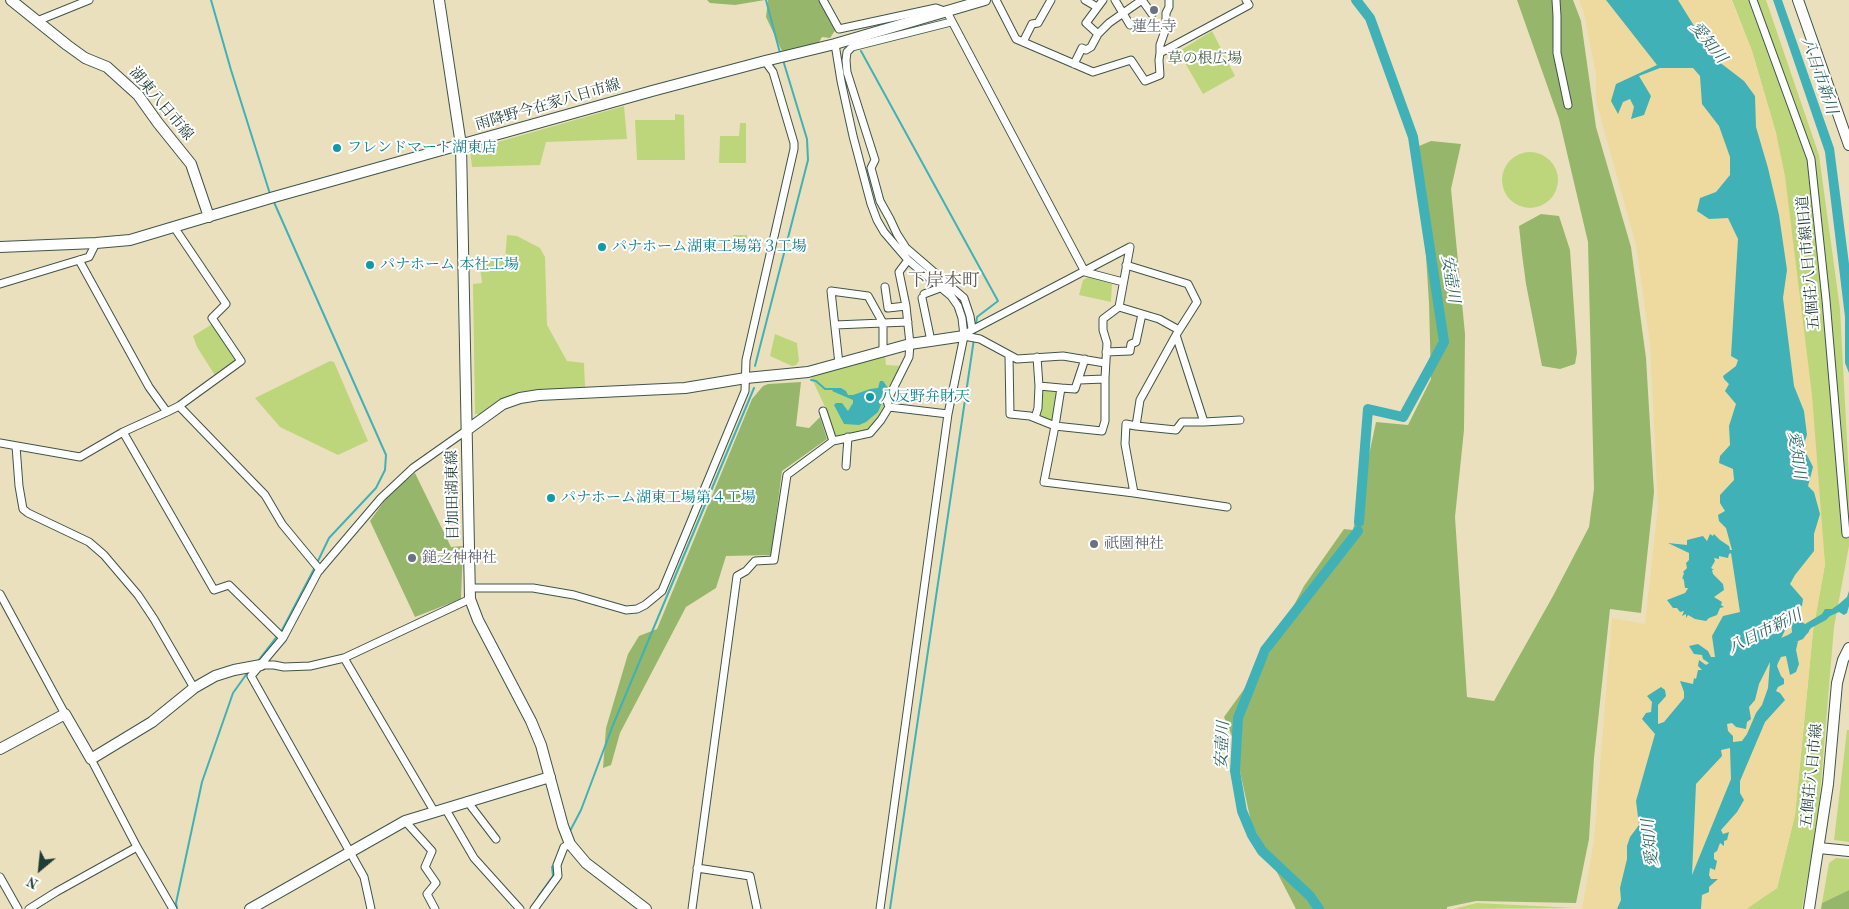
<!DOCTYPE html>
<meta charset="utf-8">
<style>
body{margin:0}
#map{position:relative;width:1849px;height:909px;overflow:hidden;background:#ebe0be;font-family:"Old Standard TT",serif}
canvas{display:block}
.north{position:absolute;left:15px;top:844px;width:50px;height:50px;-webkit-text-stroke:4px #fff;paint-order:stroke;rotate:208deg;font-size:14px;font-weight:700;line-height:20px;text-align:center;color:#1f3d34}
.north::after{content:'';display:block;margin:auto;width:18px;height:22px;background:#1f3d34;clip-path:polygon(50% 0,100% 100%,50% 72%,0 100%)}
</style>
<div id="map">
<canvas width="1849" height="909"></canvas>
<div class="north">N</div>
</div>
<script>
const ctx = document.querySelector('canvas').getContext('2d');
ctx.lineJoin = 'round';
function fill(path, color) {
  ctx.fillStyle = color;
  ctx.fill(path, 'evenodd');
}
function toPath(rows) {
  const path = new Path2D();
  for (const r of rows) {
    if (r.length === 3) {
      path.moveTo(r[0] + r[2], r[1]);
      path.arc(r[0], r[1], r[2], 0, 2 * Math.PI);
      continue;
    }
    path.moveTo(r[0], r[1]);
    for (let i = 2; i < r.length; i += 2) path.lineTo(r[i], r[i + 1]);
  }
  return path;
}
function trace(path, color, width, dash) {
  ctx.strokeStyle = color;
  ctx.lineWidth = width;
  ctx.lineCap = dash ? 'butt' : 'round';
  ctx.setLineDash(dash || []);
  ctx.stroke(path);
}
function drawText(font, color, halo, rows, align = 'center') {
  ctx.font = font + ' "Old Standard TT","Noto Serif JP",serif';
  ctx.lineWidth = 4;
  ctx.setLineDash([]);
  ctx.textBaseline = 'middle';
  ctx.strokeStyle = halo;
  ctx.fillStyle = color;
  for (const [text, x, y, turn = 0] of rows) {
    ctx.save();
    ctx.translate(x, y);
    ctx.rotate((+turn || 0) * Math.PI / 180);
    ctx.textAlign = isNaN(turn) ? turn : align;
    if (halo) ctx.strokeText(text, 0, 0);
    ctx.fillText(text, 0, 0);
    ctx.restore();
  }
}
fill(toPath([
 [1732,0,1766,0,1819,155,1840,309,1849,478,1849,546,1834,627,1818,818,1802,909,1746,909,1777,888,1795,815,1813,631,1825,564,1776,133,1752,51],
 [1212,31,1235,76,1203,94,1181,56,1181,50],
 [624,106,627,139,546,142,540,165,472,167,470,150],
 [675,114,684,115,685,160,637,160,635,120,675,120],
 [740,123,746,123,746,163,719,163,720,136,739,136],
 [1530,180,28],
 [507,235,517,236,540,248,545,257,547,325,567,361,584,363,585,387,513,395,482,414,475,414,473,284,482,283,479,260,505,261],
 [733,235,747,235,747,242,745,246,735,249],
 [1088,277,1112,284,1111,302,1079,295,1083,280],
 [214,323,239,361,216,377,197,347,193,336],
 [775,334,797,343,799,361,796,365,792,366,770,356],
 [885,355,886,365,902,366,887,406,872,427,865,431,835,437,825,407,811,377],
 [330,361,334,362,368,441,338,455,280,427,255,398],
 [1041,389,1059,391,1053,424,1037,417],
 [1847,730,1849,730,1849,842,1834,840],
 [1836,858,1849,859,1849,890,1822,903,1829,863],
 [1477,903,1575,908,1453,909]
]), '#bdd67b');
fill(toPath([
 [707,0,765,0,735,5,710,3],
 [768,0,819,0,836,29,830,38,822,37,818,44,782,51,766,17],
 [1517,0,1573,0,1581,21,1596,127,1631,247,1646,358,1654,492,1641,613,1610,609,1594,758,1589,839,1576,903,1476,901,1447,907,1447,909,1296,909,1251,822,1233,739,1224,717,1266,659,1304,586,1344,529,1353,530,1376,422,1408,425,1431,379,1429,303,1419,146,1431,141,1461,144,1451,189,1465,334,1464,430,1455,517,1467,697,1494,701,1553,596,1589,527,1594,489,1588,242,1559,119],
 [1541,214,1559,216,1570,250,1577,353,1575,364,1560,369,1542,366,1526,284,1522,254,1519,226],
 [801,382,796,426,809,428,820,417,827,439,782,471,771,555,726,556,716,588,686,607,620,733,611,765,603,768,606,728,628,654,639,636,657,629,752,399,763,386,768,384],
 [415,473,451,547,463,546,461,599,415,617,370,521,390,493],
 [1849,890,1849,909,1821,909,1822,903]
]), '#96b76b');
fill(toPath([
 [1579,0,1731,0,1752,51,1776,133,1785,176,1812,395,1825,564,1813,631,1795,815,1777,888,1746,909,1582,909,1594,840,1612,618,1645,624,1658,506,1650,344,1636,245,1596,101,1596,74,1584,13]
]), '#eeda9e');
fill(toPath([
 [1606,0,1678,0,1714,58,1744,81,1755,96,1756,127,1768,168,1779,215,1787,270,1783,298,1794,386,1804,411,1807,435,1803,447,1813,467,1808,486,1814,492,1820,514,1814,534,1814,551,1795,575,1790,584,1803,599,1802,606,1796,607,1792,616,1805,624,1822,614,1825,609,1832,609,1839,604,1847,597,1849,591,1849,606,1847,613,1844,615,1839,612,1830,616,1826,620,1811,628,1803,639,1798,641,1796,650,1799,664,1796,672,1790,675,1786,656,1781,657,1778,663,1777,666,1781,676,1784,679,1784,684,1778,687,1776,691,1780,693,1785,700,1765,722,1740,781,1740,793,1744,800,1737,812,1721,830,1723,834,1729,832,1727,840,1724,841,1724,846,1720,843,1717,851,1714,853,1714,859,1717,861,1715,870,1710,868,1709,875,1711,879,1718,879,1709,887,1709,892,1702,895,1701,909,1617,909,1621,900,1620,888,1627,859,1627,846,1630,837,1639,825,1636,801,1655,734,1642,719,1646,713,1651,712,1652,702,1647,696,1661,687,1665,690,1666,696,1658,705,1658,724,1664,722,1684,698,1684,692,1680,681,1693,684,1694,678,1696,679,1698,670,1702,670,1698,666,1699,660,1706,665,1709,663,1703,659,1702,655,1694,654,1689,646,1698,644,1708,651,1711,657,1715,657,1712,636,1723,616,1740,612,1731,553,1729,554,1728,558,1719,556,1719,559,1714,558,1715,561,1711,568,1714,570,1712,570,1713,574,1723,584,1724,590,1714,597,1722,602,1721,605,1724,607,1720,608,1717,615,1709,618,1706,621,1695,619,1688,615,1686,618,1686,614,1682,616,1684,611,1680,612,1677,608,1673,608,1667,600,1685,593,1687,590,1688,588,1685,588,1684,581,1683,578,1682,579,1684,573,1683,572,1687,568,1686,563,1689,560,1689,553,1668,543,1687,545,1687,540,1703,536,1707,541,1710,534,1713,536,1714,534,1720,540,1729,546,1730,550,1732,550,1726,528,1719,521,1718,515,1725,511,1720,503,1720,495,1734,480,1733,469,1719,463,1720,456,1730,445,1729,426,1736,404,1725,391,1729,384,1724,379,1723,376,1736,366,1738,360,1731,356,1738,239,1728,218,1709,219,1697,211,1700,198,1716,192,1730,175,1730,157,1719,126,1702,104,1700,76,1693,68,1660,68,1639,76,1651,96,1644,115,1631,119,1634,107,1630,99,1623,102,1618,114,1611,101,1616,84,1657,65],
 [1791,618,1792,633,1790,636,1797,641,1775,651],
 [1770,662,1768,688,1762,705,1756,713,1747,734,1742,741,1733,742,1733,736,1728,731,1727,724,1732,723,1736,727,1746,729,1747,722,1751,719,1749,707,1755,700,1759,684],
 [1730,748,1731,779,1692,875,1696,784,1722,756,1721,750],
 [1773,0,1782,0,1834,148,1849,264,1849,373,1845,363,1845,317,1825,152],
 [880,381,883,381,888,388,878,412,866,422,859,425,844,424,834,405,836,403,842,403,848,411,853,403,853,400,832,391,835,388,841,388,846,391,848,395,853,395,870,389,878,388]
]), '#40b1b7');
trace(toPath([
 [211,0,231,70,270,194],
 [766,0,780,53],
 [861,51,998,301,977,317,976,325],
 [273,200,386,455,385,470,376,488,329,538,317,563],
 [755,366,808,160,807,139,783,60],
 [811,380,816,381,825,389,835,389],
 [281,632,315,567],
 [258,661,278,635],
 [570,831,581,810,613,725,754,388],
 [538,897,553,876,552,867,555,863],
 [177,909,176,903,202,782,233,693,248,672],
 [890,909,975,332]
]), '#40b1b7', 2);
trace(toPath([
 [1356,0,1370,18,1413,137,1444,342,1403,417,1368,409,1359,522],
 [1766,650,1791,639,1804,630],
 [1319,909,1310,896,1262,851,1252,835,1242,811,1235,771,1238,718,1265,650,1358,531]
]), '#40b1b7', 10);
const street = toPath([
 [823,0,839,29,936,8,947,12,1085,272,1123,282],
 [996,0,1016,39,1093,72,1131,60,1145,81,1160,75,1159,60,1160,53],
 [1085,0,1097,7],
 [1115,0,1130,25],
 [1142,0,1152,14],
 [1169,0,1169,7,1166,13,1166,28,1160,45,1160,53,1249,5,1246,0],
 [1556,0,1557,16,1557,53,1568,105],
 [1753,0,1811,159,1826,300,1846,534],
 [37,21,89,0],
 [951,22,852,47,847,52,846,60,847,72,875,160,871,168,880,201,890,219,897,234,906,248,964,298,970,316,972,329],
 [1098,34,1086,23,1103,0],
 [1023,42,1032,24,1038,23,1051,0],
 [835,44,841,81,853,136,871,204,877,220,884,232,908,260,951,296,958,306,962,318,964,336,948,414,880,909],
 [1074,64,1082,48,1086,50,1091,47,1098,34,1109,23,1142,0],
 [1130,247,1119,307,1103,319,1103,330,1107,343,1105,378,1105,421,1102,431,1055,426,1044,482,1134,493,1227,507],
 [1126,265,1188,284,1197,302,1176,335,1204,422,1240,420],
 [0,284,89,257,96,243],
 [885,287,888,308,906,306],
 [924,294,940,288],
 [922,298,931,341],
 [1119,307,1159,319,1179,330],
 [835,325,883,323,883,351],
 [970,331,1130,247],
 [964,336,980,339,1017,359,1063,356,1105,363],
 [1106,352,1130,351,1131,344,1136,342,1142,314],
 [1009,356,1010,414,1030,416,1055,426,1061,388,1075,389,1085,359],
 [839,364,831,291,868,296,883,323,908,322],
 [1079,380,1105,379],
 [1039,386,1061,388],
 [179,406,265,495,282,524,320,570],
 [889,407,887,401,909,357,910,344,906,306,899,272,908,260],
 [823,411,833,441],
 [167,412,179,406,241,361,212,318,226,304,174,227],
 [1035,418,1038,408,1039,386,1037,357],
 [1136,426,1176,430,1182,422,1204,422],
 [123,432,214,590,229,585,283,638],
 [0,443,80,457,123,432,167,412,149,387,79,260],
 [16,446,19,486,23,509,28,513,89,542,104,555,138,595,154,619,194,688],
 [846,466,848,437],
 [1134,493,1125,444,1126,424,1136,426,1140,400,1176,335],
 [469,588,533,588,574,595,626,610,637,609,645,605,662,591,745,391,746,360,794,149,794,143,773,72,765,61],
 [0,594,65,714],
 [344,658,434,811],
 [261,665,274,665,284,667,310,666,344,658,470,599],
 [91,759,137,847,173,909],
 [467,801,496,839],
 [445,808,474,858,520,909],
 [405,821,432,851,425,867,436,883,427,894,435,909],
 [697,868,750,876,757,909],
 [0,877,18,909],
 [29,909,56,892,137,847],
 [371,909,364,877,251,676,283,638,318,572,381,498,413,468,467,430],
 [534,909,558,876,557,865,564,847,570,844],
 [692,909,737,576,746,571,755,561,774,560,787,475,833,441,870,433,881,420,889,407,948,414]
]);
const secondary = toPath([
 [11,0,67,45,85,58,107,67,138,95,158,123,191,164,209,217],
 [439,0,461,145,470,599,478,620,531,721,541,745,563,826,570,844,586,863,646,909],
 [1798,0,1849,145],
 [0,247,96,243,130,240,274,197,652,91,765,61,835,44,985,0],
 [467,430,503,404,520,398,539,395,685,388,746,378,808,372,910,344,964,336],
 [0,749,65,714,91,759,152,722,194,688,215,676,234,670,261,665],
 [1819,848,1849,851],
 [250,909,405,821,550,777],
 [1809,909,1828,784,1837,683,1843,660,1849,648]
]);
trace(street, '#3e5549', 9);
trace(secondary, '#3e5549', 12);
trace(street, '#fff', 7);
trace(secondary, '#fff', 10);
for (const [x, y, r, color] of [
 [1154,10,5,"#6b7280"],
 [337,148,5,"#0f9aa8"],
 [602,247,5,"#0f9aa8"],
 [370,265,5,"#0f9aa8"],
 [870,397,5,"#0f9aa8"],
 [551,498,5,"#0f9aa8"],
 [1094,544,5,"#6b7280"],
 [412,558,5,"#6b7280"]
]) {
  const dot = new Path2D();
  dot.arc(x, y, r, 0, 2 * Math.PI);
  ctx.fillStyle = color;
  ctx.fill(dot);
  trace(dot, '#fff', 2);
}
drawText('15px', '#5b616d', '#fff', [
 ["蓮生寺",1154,27,"center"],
 ["祇園神社",1104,544],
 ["鎚之神神社",422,558]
], 'left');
drawText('15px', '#466346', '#fff', [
 ["草の根広場",1205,59]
]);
drawText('15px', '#1f3d34', '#fff', [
 ["湖東八日市線",161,104,50],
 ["雨降野今在家八日市線",548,105,-16],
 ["五個荘八日市線旧道",1809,263,-95],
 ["目加田湖東線",453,495,-91],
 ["五個荘八日市線",1812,776,-84]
]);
drawText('15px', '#0d838f', '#fff', [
 ["フレンドマート湖東店",347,148],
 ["パナホーム湖東工場第３工場",612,247],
 ["パナホーム 本社工場",380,265],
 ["八反野弁財天",880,397],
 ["パナホーム湖東工場第４工場",561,498]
], 'left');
drawText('italic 16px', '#2b6662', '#fff', [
 ["愛知川",1708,43,51],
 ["八日市新川",1819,76,71],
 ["安壺川",1450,279,81],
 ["愛知川",1796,455,82],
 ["八日市新川",1765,632,-26],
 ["安壺川",1223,745,-87],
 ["愛知川",1651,843,-96]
]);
drawText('18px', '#5f5b50', '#fff', [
 ["下岸本町",944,281]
]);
</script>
